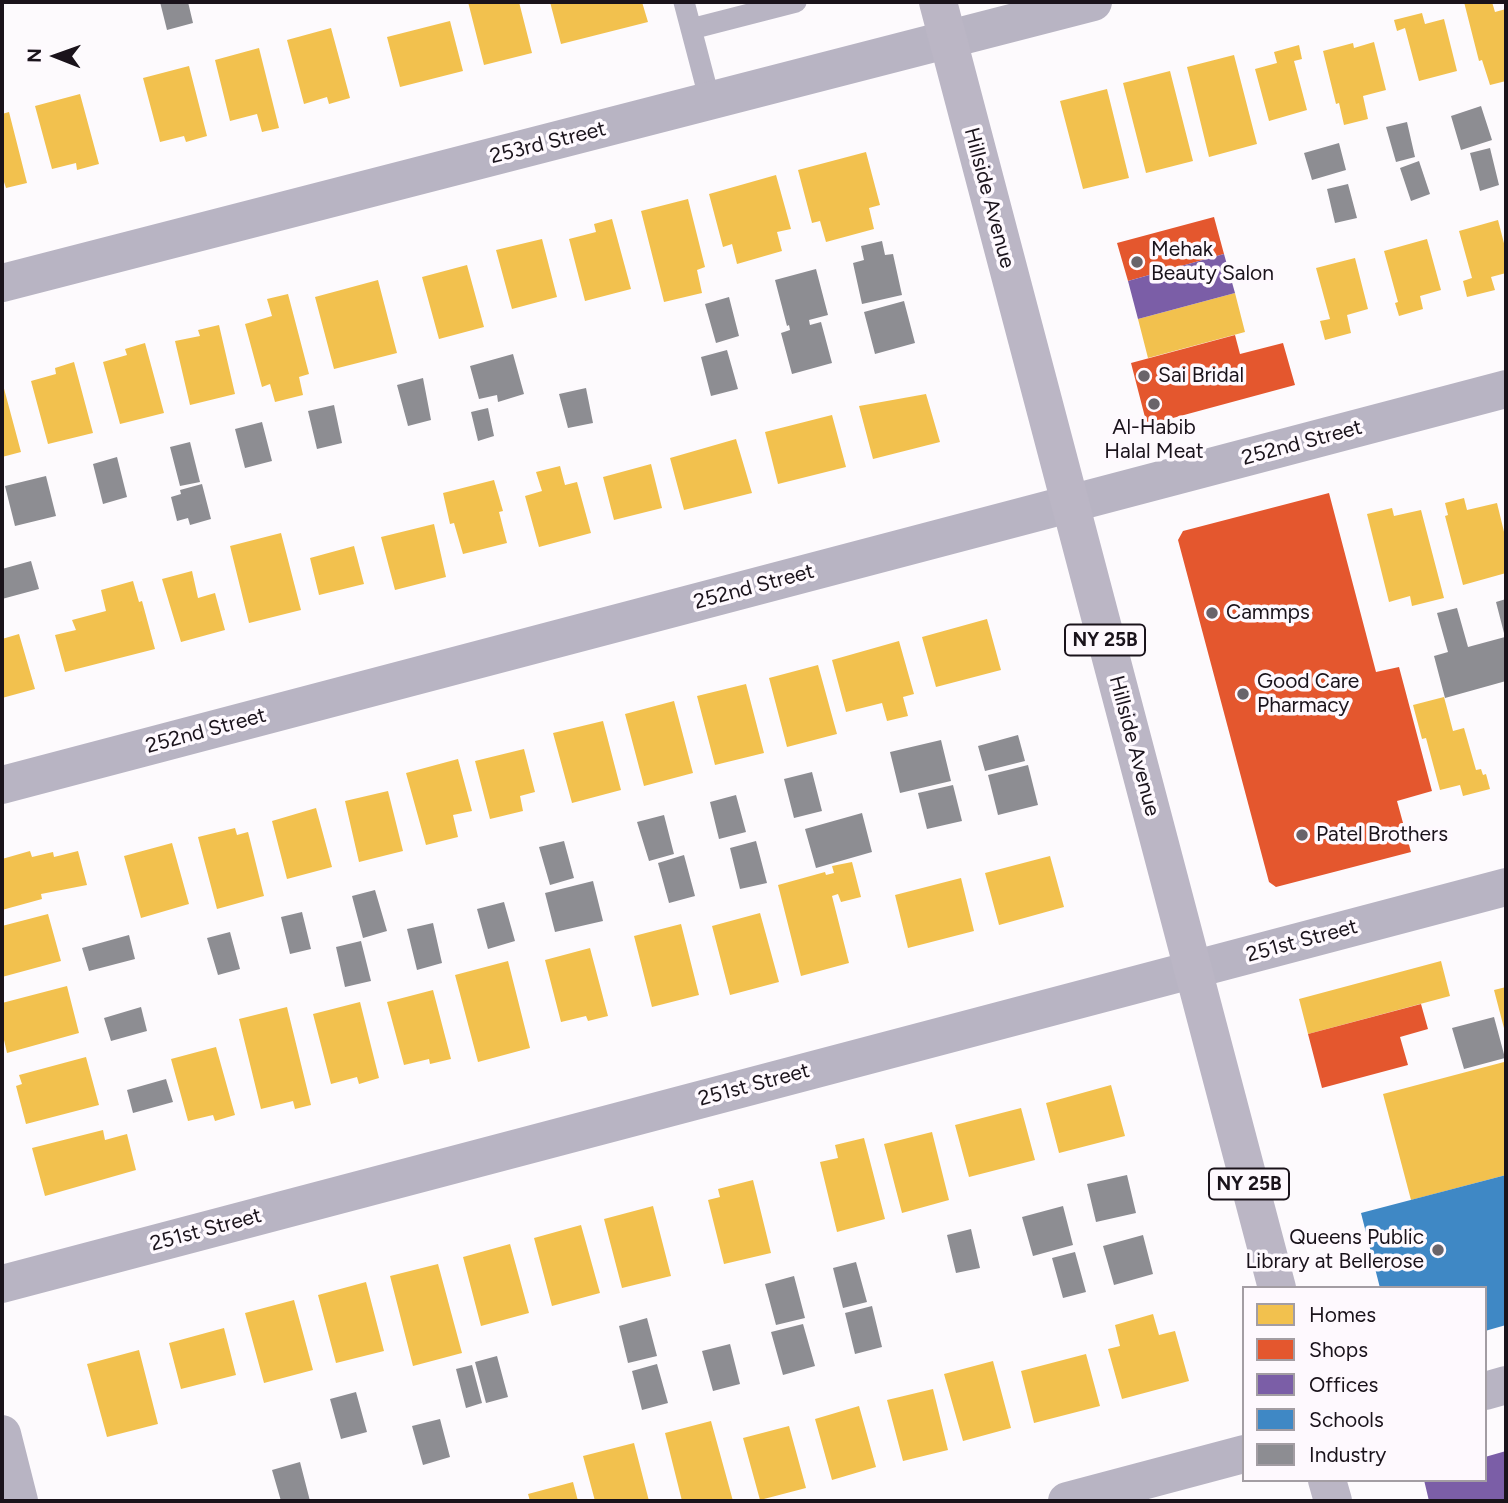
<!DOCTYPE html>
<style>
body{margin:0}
#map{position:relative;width:1508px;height:1503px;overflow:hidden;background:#fdfafd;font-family:Figtree,sans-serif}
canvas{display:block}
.frame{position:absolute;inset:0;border:4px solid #1a131b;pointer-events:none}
.legend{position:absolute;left:1242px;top:1286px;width:245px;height:196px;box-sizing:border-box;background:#fef9fe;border:2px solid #a39da3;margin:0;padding:9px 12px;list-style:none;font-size:21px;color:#1a131b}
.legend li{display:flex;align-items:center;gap:14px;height:35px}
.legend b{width:35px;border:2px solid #a39da3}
.north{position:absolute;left:21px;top:21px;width:70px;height:70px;-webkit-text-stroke:5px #fef9fe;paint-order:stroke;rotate:271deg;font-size:19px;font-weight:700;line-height:28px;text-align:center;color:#1a131b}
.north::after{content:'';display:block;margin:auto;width:24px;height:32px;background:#1a131b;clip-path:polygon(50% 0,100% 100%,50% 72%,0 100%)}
</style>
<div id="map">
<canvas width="1508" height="1503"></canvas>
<div class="frame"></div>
<ul class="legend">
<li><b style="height:19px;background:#f2c14e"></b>Homes</li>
<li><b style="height:19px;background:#e4572e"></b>Shops</li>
<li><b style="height:19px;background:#7b5ea7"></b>Offices</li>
<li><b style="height:19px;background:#3f88c5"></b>Schools</li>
<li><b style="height:19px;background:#8d8d92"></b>Industry</li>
</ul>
<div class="north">N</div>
</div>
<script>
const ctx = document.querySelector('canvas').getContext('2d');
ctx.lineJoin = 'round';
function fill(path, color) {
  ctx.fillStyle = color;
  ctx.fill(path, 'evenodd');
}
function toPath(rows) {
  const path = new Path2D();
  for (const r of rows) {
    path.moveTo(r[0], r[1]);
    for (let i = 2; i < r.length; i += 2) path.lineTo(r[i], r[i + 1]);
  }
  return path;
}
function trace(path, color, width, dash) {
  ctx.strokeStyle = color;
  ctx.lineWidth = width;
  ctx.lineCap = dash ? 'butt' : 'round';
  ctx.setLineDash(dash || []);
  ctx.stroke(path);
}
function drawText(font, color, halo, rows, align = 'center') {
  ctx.font = font + ' Figtree,sans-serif';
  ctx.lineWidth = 7;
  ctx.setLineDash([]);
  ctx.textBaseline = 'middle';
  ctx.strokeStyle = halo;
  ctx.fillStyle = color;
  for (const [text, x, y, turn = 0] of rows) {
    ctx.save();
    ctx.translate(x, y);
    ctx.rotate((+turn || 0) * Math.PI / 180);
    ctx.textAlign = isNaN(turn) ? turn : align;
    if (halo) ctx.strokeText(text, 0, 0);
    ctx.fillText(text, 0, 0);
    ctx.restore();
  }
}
fill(toPath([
 [468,2,519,2,532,53,484,65],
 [550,2,642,2,648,22,561,44],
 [1464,2,1492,2,1495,12,1506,9,1506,59,1504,60,1506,81,1490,85,1482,60,1479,61],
 [1422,13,1425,24,1444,19,1457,71,1419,81,1405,28,1397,31,1394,20],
 [450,21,463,71,400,87,387,37],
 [331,28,350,98,329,104,327,97,304,104,287,40],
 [1374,42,1386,90,1363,96,1368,119,1344,125,1339,103,1336,104,1323,51,1353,43,1354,48],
 [1299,45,1302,59,1294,61,1307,110,1269,121,1255,69,1277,63,1274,52],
 [259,48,279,128,262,132,257,114,230,121,215,60],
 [1234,55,1257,144,1209,157,1187,67],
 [189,66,207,136,186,142,184,136,160,142,143,78],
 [1170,71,1193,161,1146,173,1123,83],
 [1107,89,1129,178,1083,189,1060,101],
 [80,94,99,164,77,170,76,163,52,169,35,106],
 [9,112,27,183,6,188,4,182,2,182,2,114],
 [866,152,880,205,869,208,874,229,826,242,820,221,812,223,798,170],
 [776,175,791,229,777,232,782,251,737,264,732,244,723,247,709,194],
 [688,199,705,267,697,270,702,293,664,302,641,211],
 [612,219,631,289,585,301,569,239,596,232,594,224],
 [1498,220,1506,251,1506,273,1491,277,1495,290,1467,297,1463,281,1472,278,1459,231],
 [542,239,557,297,512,309,496,250],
 [1427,239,1441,290,1420,296,1423,309,1399,316,1395,303,1398,302,1384,251],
 [1355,258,1368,309,1347,315,1351,333,1325,340,1320,321,1330,319,1316,268],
 [467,265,484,327,439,339,422,277],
 [378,280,397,353,334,369,315,297],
 [1235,293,1245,332,1148,358,1138,319],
 [288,294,309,374,299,377,303,395,275,402,270,384,262,387,245,324,272,316,267,299],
 [219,325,235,394,190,405,175,341,200,336,198,330],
 [145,343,164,413,120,424,103,362,127,355,125,349],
 [74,362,93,433,48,444,31,381,56,374,55,368],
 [2,381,21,452,2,457],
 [926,394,940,442,873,459,859,406],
 [832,415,846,467,778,484,765,432],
 [736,439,752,493,684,510,670,458],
 [651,464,662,508,614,520,603,477],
 [560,466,565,485,577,482,591,533,539,547,525,496,542,491,536,472],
 [494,480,503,511,499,512,507,543,463,554,454,523,450,524,443,493],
 [1464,498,1467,510,1497,503,1506,540,1506,573,1463,585,1445,516,1448,515,1445,503],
 [1392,508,1394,516,1421,510,1444,598,1412,606,1410,596,1389,602,1367,514],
 [434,524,446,577,395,590,381,537],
 [281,533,301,610,249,623,230,546],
 [354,546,364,584,319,595,310,558],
 [192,571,198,598,215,593,225,630,181,642,162,579],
 [133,581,139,602,142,601,155,649,65,672,55,635,76,630,72,620,106,611,101,590],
 [987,619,1001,670,936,687,922,637],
 [19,634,35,689,2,698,2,639],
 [899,641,914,694,903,697,908,716,887,721,882,703,846,712,832,660],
 [818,665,837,734,787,747,769,678],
 [746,684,764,753,715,765,697,696],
 [1444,697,1453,731,1464,728,1476,770,1481,769,1483,775,1486,774,1490,789,1463,796,1460,785,1440,790,1426,738,1422,739,1413,705],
 [674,701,693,773,644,786,625,714],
 [603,721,621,790,572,803,553,733],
 [524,749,535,792,520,796,523,811,490,819,475,761],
 [458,759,472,811,453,815,458,837,426,845,406,773],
 [388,791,403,851,359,862,345,801],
 [316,808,332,867,287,879,272,821],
 [235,828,237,835,248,832,264,896,217,909,198,837],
 [172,843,189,904,141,918,124,856],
 [30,851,32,857,53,852,54,857,78,851,87,885,41,894,42,899,2,910,2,859],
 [1050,856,1064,907,999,925,985,873],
 [852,862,861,897,841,902,838,894,832,896,849,963,801,976,778,885,825,872,826,875,834,873,832,866],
 [961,878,974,931,908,948,895,895],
 [760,913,779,982,730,995,712,926],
 [48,914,61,961,2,977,2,926],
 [681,924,699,995,652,1007,634,936],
 [590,948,608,1016,588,1021,586,1016,561,1022,545,960],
 [508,961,530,1048,478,1062,455,975],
 [1441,961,1450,996,1308,1034,1299,999],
 [67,986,79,1033,7,1053,2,1031,2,1003],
 [1506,987,1506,1032,1505,1032,1494,990],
 [433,990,451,1059,430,1064,429,1059,404,1065,387,1002],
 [360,1002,379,1078,359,1084,357,1077,331,1084,313,1014],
 [287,1007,311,1105,295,1109,293,1101,261,1109,239,1019],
 [216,1047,235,1115,215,1121,213,1115,188,1121,171,1059],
 [86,1057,99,1105,26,1124,16,1086,22,1084,19,1075],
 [1504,1062,1506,1072,1506,1175,1411,1200,1383,1094],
 [1111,1085,1125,1136,1059,1153,1046,1103],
 [1021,1108,1035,1160,969,1177,955,1125],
 [103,1130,105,1140,127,1134,136,1170,45,1196,32,1148],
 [932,1132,949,1200,902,1213,884,1144],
 [864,1138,885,1219,837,1232,820,1162,838,1158,835,1145],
 [753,1180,771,1253,724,1264,708,1200,720,1197,718,1189],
 [653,1206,671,1276,622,1288,604,1219],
 [581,1225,600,1293,552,1306,534,1238],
 [510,1244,529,1313,481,1326,463,1257],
 [438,1264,462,1353,413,1366,390,1276],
 [366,1282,384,1351,336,1363,318,1295],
 [294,1300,313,1370,264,1383,245,1313],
 [1153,1314,1159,1335,1175,1331,1189,1381,1122,1399,1108,1349,1120,1346,1115,1325],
 [224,1328,236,1375,181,1389,169,1343],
 [139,1350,158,1424,107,1437,87,1364],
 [1086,1354,1100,1406,1034,1423,1021,1371],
 [993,1361,1011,1428,963,1441,944,1374],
 [933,1389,948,1450,903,1461,887,1400],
 [859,1406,876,1467,832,1480,815,1419],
 [711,1421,733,1501,682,1501,665,1433],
 [789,1426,806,1488,760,1500,743,1438],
 [634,1443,649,1501,595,1501,583,1456],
 [573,1482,578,1501,530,1501,528,1494]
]), '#f2c14e');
fill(toPath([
 [1214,217,1224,254,1128,281,1117,243],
 [1235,335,1240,354,1283,343,1295,385,1147,425,1131,363],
 [1329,493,1376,672,1399,667,1432,791,1397,801,1411,852,1276,887,1269,882,1178,540,1183,531],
 [1421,1004,1428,1029,1400,1037,1408,1065,1322,1088,1308,1034]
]), '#e4572e');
fill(toPath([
 [1224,254,1235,293,1138,319,1128,281],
 [1506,1451,1506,1501,1429,1501,1424,1480,1485,1480,1485,1457]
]), '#7b5ea7');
fill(toPath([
 [1506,1175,1506,1325,1485,1331,1485,1288,1380,1288,1361,1213]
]), '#3f88c5');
fill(toPath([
 [160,2,188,2,193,23,167,30],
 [1481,106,1492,140,1461,150,1451,116],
 [1407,122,1415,157,1396,162,1386,127],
 [1339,143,1346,170,1312,180,1304,153],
 [1490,148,1499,185,1480,191,1470,153],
 [1419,161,1430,194,1411,201,1400,168],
 [1348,184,1357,218,1335,223,1327,189],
 [882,241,885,255,893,254,902,295,862,304,853,263,864,260,861,246],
 [816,269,828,315,809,320,810,325,821,322,832,363,792,374,781,333,790,330,789,325,787,326,775,280],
 [729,297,739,336,716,343,705,304],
 [904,301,915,343,875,354,864,312],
 [727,350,738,389,711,396,701,357],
 [513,354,524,394,498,402,497,395,479,399,470,366],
 [423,378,431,420,408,426,397,385],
 [586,388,593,423,568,428,559,394],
 [334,405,342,443,317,449,308,411],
 [488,408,494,436,478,441,471,412],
 [262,422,272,461,245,468,235,429],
 [190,442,200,482,180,486,170,447],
 [117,457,127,497,103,504,93,464],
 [46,476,56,516,15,526,5,486],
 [202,484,211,519,190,525,188,518,177,521,171,497,181,494,180,490],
 [31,561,39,589,2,599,2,569],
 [1506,599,1506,681,1445,698,1434,656,1448,652,1437,613,1457,608,1468,647,1505,637,1496,602],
 [1018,735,1025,761,985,771,978,746],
 [941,740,951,781,900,793,890,752],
 [1028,765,1038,805,998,815,988,775],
 [812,772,822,811,794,818,784,779],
 [953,785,962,821,927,829,918,793],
 [736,795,746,832,719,839,710,802],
 [862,813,872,852,816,868,805,829],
 [664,815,674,854,649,861,637,822],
 [564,841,574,878,550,885,539,847],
 [756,841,767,883,740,889,730,848],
 [684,855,695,896,669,903,658,863],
 [593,881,603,921,555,932,545,893],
 [375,890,387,931,363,938,352,896],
 [504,902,515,941,488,949,477,909],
 [302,912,311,949,290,954,281,917],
 [433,923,442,963,417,970,407,929],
 [230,932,240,969,218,975,207,938],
 [129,935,135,959,89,971,82,948],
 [361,941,371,981,345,987,336,947],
 [141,1007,147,1031,111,1041,104,1018],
 [1494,1017,1505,1058,1464,1069,1452,1028],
 [166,1079,173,1102,133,1113,127,1090],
 [1127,1175,1136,1213,1096,1222,1087,1184],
 [1063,1206,1073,1245,1033,1256,1022,1217],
 [971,1229,980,1268,956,1273,947,1235],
 [1143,1235,1153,1274,1114,1285,1103,1246],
 [1075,1252,1086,1292,1063,1298,1052,1258],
 [856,1262,867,1302,843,1308,833,1268],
 [794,1276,805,1318,776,1325,765,1284],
 [872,1306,882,1347,855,1354,845,1313],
 [647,1318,657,1356,628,1363,619,1326],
 [803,1324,815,1366,783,1375,771,1332],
 [730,1344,740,1384,713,1391,702,1351],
 [497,1356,508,1397,486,1403,475,1362],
 [657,1364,668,1403,642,1410,632,1371],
 [472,1365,482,1403,466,1408,456,1369],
 [356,1392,367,1432,341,1439,330,1399],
 [440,1419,450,1457,423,1465,412,1426],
 [300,1462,310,1501,281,1501,272,1470]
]), '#8d8d92');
trace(toPath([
 [684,2,710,101],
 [691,29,796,2]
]), '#b8b4c3', 21);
trace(toPath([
 [2,283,1093,2],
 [2,785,1506,389],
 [2,1284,1506,887],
 [1485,1391,1506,1385],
 [2,1434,19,1501],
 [1067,1501,1244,1454]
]), '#b8b4c3', 38);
trace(toPath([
 [938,2,1277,1288],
 [1327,1480,1333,1501]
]), '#bbb6c5', 38);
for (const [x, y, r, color] of [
 [1137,262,7,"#69646a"],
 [1144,376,7,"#69646a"],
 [1154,404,7,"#69646a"],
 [1212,613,7,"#69646a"],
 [1243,694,7,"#69646a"],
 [1302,835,7,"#69646a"],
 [1438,1250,7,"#69646a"]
]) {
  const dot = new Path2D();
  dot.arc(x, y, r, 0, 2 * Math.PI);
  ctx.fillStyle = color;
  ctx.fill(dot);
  trace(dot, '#fef9fe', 2.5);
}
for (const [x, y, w] of [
 [1105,640,80],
 [1249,1184,80]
]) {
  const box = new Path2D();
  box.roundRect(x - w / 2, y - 15.5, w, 31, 5);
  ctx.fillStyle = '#fef9fe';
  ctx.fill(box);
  trace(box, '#1a131b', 2);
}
drawText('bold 19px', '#1a131b', null, [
 ["NY 25B",1105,640],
 ["NY 25B",1249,1184]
]);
drawText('21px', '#1a131b', '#fef9fe', [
 ["253rd Street",548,143,-14],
 ["Hillside Avenue",989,198,75],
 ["252nd Street",1302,443,-15],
 ["252nd Street",754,587,-15],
 ["252nd Street",206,731,-15],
 ["Hillside Avenue",1134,746,75],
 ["251st Street",1302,941,-15],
 ["251st Street",754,1085,-15],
 ["251st Street",206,1230,-15]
]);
drawText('21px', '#1a131b', '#fef9fe', [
 ["Mehak",1151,250],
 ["Beauty Salon",1151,274],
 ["Sai Bridal",1158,376],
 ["Al-Habib",1154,428,"center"],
 ["Halal Meat",1154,452,"center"],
 ["Cammps",1226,613],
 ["Good Care",1257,682],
 ["Pharmacy",1257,706],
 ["Patel Brothers",1316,835],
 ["Queens Public",1424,1238,"right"],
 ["Library at Bellerose",1424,1262,"right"]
], 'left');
</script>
